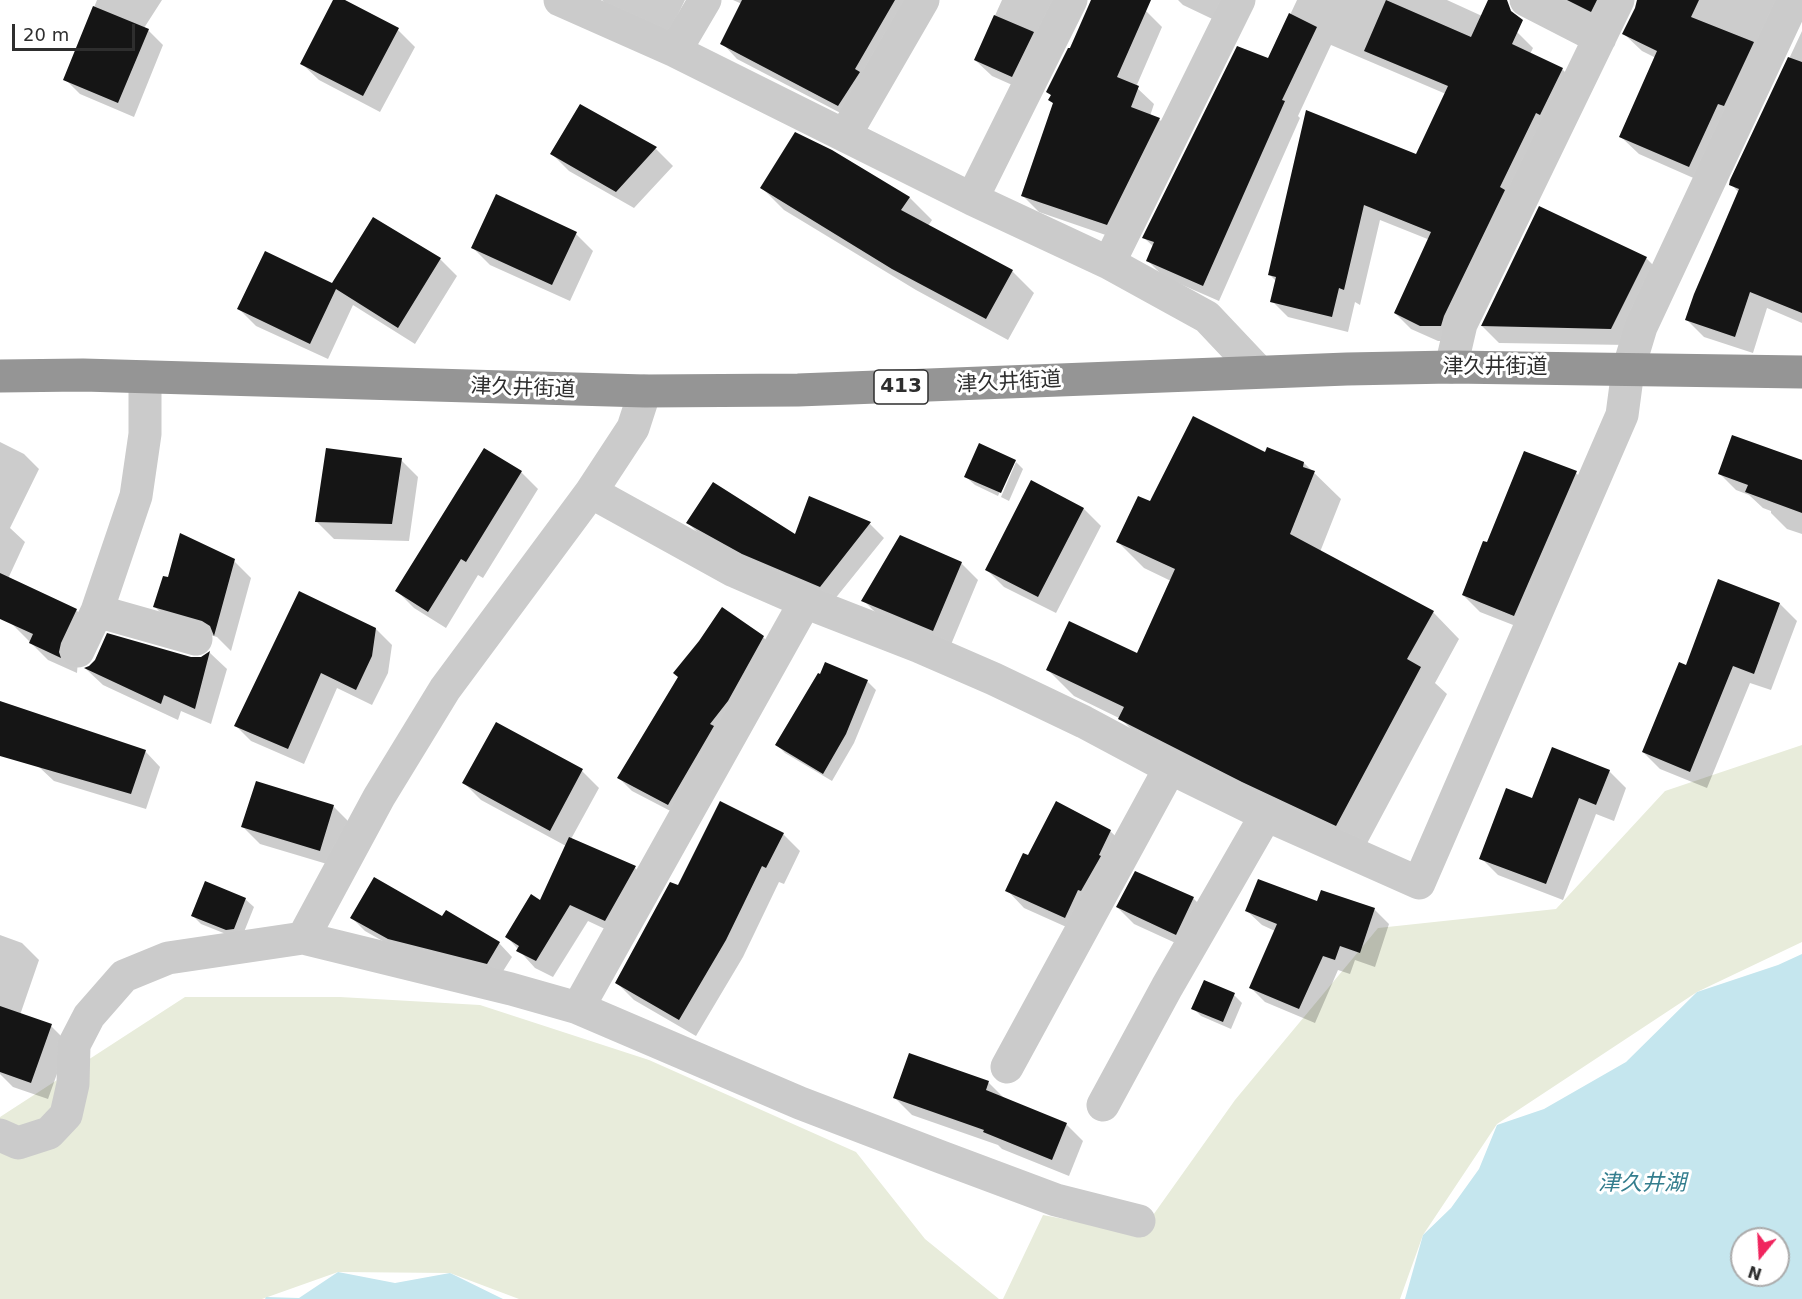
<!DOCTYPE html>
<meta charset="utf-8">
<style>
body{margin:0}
#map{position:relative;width:1802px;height:1299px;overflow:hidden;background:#fff;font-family:"DejaVu Sans",sans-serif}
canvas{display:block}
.north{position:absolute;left:1730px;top:1227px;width:60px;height:60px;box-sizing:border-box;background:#fff;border:2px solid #ababab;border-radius:50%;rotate:198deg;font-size:16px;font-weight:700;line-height:24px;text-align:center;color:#2e2e2e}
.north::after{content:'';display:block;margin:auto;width:21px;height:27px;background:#f0255e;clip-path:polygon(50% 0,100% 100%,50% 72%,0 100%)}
.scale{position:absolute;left:12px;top:24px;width:123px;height:27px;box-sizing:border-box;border:3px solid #2e2e2e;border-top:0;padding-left:8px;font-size:18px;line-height:21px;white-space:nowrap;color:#2e2e2e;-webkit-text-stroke:4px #fff;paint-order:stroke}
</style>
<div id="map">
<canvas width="1802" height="1299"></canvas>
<div class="north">N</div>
<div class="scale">20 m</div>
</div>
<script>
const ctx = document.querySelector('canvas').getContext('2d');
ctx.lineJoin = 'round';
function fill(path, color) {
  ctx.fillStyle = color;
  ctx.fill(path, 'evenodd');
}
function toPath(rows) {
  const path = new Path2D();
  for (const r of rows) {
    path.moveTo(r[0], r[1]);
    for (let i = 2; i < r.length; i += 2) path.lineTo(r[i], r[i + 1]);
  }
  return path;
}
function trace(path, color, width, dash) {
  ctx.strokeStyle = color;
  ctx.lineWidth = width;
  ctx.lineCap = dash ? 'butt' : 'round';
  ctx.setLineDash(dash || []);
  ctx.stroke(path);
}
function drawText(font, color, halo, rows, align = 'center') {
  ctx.font = font + ' "DejaVu Sans","Noto Sans JP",sans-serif';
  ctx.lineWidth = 6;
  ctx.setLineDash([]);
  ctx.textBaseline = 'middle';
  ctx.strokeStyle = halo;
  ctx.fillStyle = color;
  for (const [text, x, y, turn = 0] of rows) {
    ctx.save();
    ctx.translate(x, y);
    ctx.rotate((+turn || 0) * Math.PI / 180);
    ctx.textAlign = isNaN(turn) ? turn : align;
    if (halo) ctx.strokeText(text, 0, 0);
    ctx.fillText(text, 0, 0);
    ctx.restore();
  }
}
fill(toPath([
 [1802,745,1802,942,1697,992,1497,1124,1423,1235,1400,1299,1003,1299,1043,1215,1105,1227,1151,1218,1235,1100,1378,928,1556,909,1665,791],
 [185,997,340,997,480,1005,649,1060,856,1152,925,1239,999,1299,519,1299,450,1273,338,1272,262,1299,0,1299,0,1117]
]), '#e8ecdb');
fill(toPath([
 [1802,954,1802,1299,1405,1299,1423,1235,1451,1208,1479,1169,1497,1125,1544,1109,1626,1062,1697,992,1778,965],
 [1742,1239,1778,1239,1778,1275,1742,1275],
 [338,1272,395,1283,450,1273,503,1299,265,1299,266,1297,299,1298]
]), '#c5e6ee');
fill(toPath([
 [97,0,162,0,144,28,148,30,163,45,134,117,80,94,65,79],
 [335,0,342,0,398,30,415,47,380,112,319,80,301,63],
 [602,0,685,0,668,35,612,10],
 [733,0,920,0,854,120,737,59,722,43,742,4],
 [1002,0,1078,0,1028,92,992,76,975,60],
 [1091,0,1120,0,1146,11,1162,27,1136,87,1154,104,1150,116,1159,119,1175,136,1123,241,1039,212,1023,196,1054,104,1050,100,1052,96,1048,92,1089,9],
 [1178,0,1240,0,1227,26,1183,5],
 [1297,0,1447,0,1517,32,1533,48,1530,54,1562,69,1578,85,1457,341,1438,341,1411,329,1395,313,1430,240,1380,220,1360,305,1355,302,1348,332,1288,317,1272,301,1276,281,1270,275,1417,156,1446,94,1331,45,1298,116,1300,118,1219,301,1164,277,1148,261,1154,247,1144,238,1269,60],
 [1561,0,1630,0,1609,29],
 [1638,0,1802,0,1707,184,1639,154,1621,137,1656,58,1642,51,1624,34,1636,8],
 [1802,31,1802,323,1767,308,1753,353,1704,337,1687,320,1739,193,1731,184,1732,181],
 [580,106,656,149,673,166,634,208,569,171,552,154],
 [832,152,910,198,932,220,928,226,1012,271,1034,293,1008,340,916,290,784,210,762,188],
 [497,196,576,234,593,251,570,301,490,265,473,248],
 [1540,208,1646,258,1663,275,1628,345,1499,343,1482,326],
 [440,259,457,276,415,344,353,305,328,359,256,326,239,309],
 [0,442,24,454,39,469,10,528,25,542,0,596],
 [1266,454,1304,463,1341,499,1320,552,1433,612,1459,639,1435,683,1447,694,1363,851,1147,745,1121,719,1074,696,1048,670,1138,655,1171,581,1144,568,1118,542,1151,503],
 [401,460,418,477,409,541,334,539,317,522],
 [1015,461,1023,469,1009,501,1001,497,1016,462,1013,462,998,496,975,485,966,477],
 [1802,461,1802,534,1787,529,1771,513,1771,511,1763,508,1749,495,1736,490,1720,474],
 [521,472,538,489,483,578,478,575,446,628,414,608,397,591],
 [1576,473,1593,490,1531,632,1480,612,1463,595,1488,544],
 [1032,482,1084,509,1101,526,1056,613,1004,587,987,570],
 [810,498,870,524,884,538,834,600,758,568,702,537,688,523,796,536],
 [234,561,251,578,231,651,217,637,172,624,155,607,169,579],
 [961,563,978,580,950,647,880,617,863,600],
 [1780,604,1797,621,1771,690,1750,683,1707,788,1660,769,1643,752,1686,667],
 [722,609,763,637,777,651,682,817,632,791,619,778,700,642],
 [76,610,94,627,78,660,77,673,48,660,11,623],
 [376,629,392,645,388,673,372,705,337,688,304,764,251,741,235,725],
 [210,653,227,669,211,724,181,711,178,720,103,685,86,669,202,658],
 [867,681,876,690,854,743,832,781,785,753,777,745],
 [0,702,145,751,160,767,146,809,54,781,39,767,0,748],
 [582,771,599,788,571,839,635,868,652,885,622,937,588,921,553,977,535,968,507,937,541,902,566,846,481,800,464,783],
 [1609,771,1626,788,1614,821,1596,814,1563,900,1498,875,1481,858,1532,800],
 [1056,803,1110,831,1128,848,1082,934,1024,908,1007,890,1029,857],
 [333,806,350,823,337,867,260,844,243,827],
 [783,834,800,851,784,884,779,882,743,957,696,1036,634,1000,617,983],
 [1193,898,1210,915,1193,951,1134,924,1117,907],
 [245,899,254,907,242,937,236,938,201,924,193,916],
 [1318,903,1374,909,1389,924,1375,967,1355,960,1350,974,1338,970,1315,1023,1265,1002,1250,987,1275,931,1262,925,1247,911],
 [352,918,443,918,499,943,512,957,500,976,402,952,365,931],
 [0,935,22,943,39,960,20,1015,51,1026,68,1043,48,1099,13,1087,0,1074],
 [1234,995,1242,1003,1231,1029,1201,1016,1193,1008],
 [909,1055,989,1083,1006,1100,1066,1124,1083,1141,1069,1176,1002,1149,998,1145,912,1115,894,1097]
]), '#0003');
fill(toPath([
 [333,0,345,0,399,28,363,96,300,64],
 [742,0,895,0,855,69,860,72,838,106,720,44],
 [1091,0,1151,0,1117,77,1139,86,1131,107,1160,118,1107,225,1021,196,1053,103,1048,100,1051,95,1046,92,1068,48,1070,48],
 [1386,0,1471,37,1488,0,1507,0,1511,11,1523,20,1512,44,1563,68,1540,115,1536,113,1500,187,1505,190,1444,316,1441,326,1420,326,1394,313,1431,232,1364,205,1344,290,1339,288,1332,317,1270,302,1276,277,1268,275,1306,110,1416,154,1448,86,1364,51],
 [1567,0,1597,0,1591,12],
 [1637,0,1699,0,1691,17,1754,42,1724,106,1718,104,1689,167,1619,137,1657,51,1622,34,1635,8],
 [93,6,149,29,118,103,63,80],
 [1289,13,1317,27,1282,100,1285,101,1203,286,1146,261,1154,242,1142,238,1237,46,1268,58],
 [994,15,1034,32,1012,77,974,60],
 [1788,57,1802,62,1802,313,1750,292,1735,337,1685,320,1694,294,1739,189,1729,185,1730,180],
 [580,104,657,147,616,192,550,154],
 [795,132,832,150,910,197,901,210,1013,270,986,319,892,269,760,188],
 [496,194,577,232,552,285,471,248],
 [1539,206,1647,257,1611,329,1481,326],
 [373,217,441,258,398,328,336,289,310,344,237,309,265,251,332,283],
 [1193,416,1265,452,1267,447,1304,462,1303,467,1315,471,1290,534,1434,611,1407,659,1421,667,1336,826,1242,782,1118,719,1124,707,1046,670,1069,621,1137,653,1175,569,1116,542,1138,496,1150,501],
 [1732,435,1802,460,1802,513,1745,492,1748,485,1718,474],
 [979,443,1016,460,1001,493,964,477],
 [326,448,402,458,392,524,315,522],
 [484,448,522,471,466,562,461,559,428,612,395,591],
 [1524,451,1577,471,1514,616,1462,595,1483,541,1487,542],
 [1031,480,1084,508,1038,597,985,570],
 [713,482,795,534,809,496,871,522,820,587,742,554,686,523],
 [180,533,235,559,214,636,210,626,202,621,153,607,163,576,168,577],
 [900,535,962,562,933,631,861,601],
 [0,573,77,609,61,643,59,652,61,658,29,643,33,634,0,619],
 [1718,579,1780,603,1754,674,1733,666,1690,772,1642,752,1679,662,1686,665],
 [299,591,376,628,372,656,356,690,321,673,288,749,234,726],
 [722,607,764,636,728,701,710,724,714,726,668,805,617,778,678,677,673,673,699,641],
 [107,633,191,657,201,657,210,651,195,709,164,695,161,704,84,668,89,666,95,660],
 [825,662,868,680,846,734,823,774,775,745,818,673,820,674],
 [0,701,146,750,131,794,0,756],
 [496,722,583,769,550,831,462,783],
 [1552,747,1610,770,1596,805,1579,798,1546,884,1479,859,1506,788,1532,798],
 [256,781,334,805,320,851,241,827],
 [720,801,784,833,766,868,762,866,726,940,679,1020,615,983,670,882,678,885],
 [1056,801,1111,830,1099,855,1101,856,1081,891,1078,890,1065,918,1005,891,1023,853,1028,855],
 [569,837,636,866,605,921,570,905,536,961,516,951,519,946,505,937,531,894,540,900],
 [1135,871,1194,897,1176,935,1116,907],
 [374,877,442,916,446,910,500,942,487,964,388,939,350,918],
 [1258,879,1317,901,1321,890,1375,908,1360,953,1340,946,1335,960,1323,956,1299,1009,1249,988,1277,924,1245,911],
 [205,881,246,898,234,929,226,930,191,916],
 [1204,980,1235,993,1223,1022,1191,1009],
 [0,1006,52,1024,31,1083,0,1072],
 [909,1053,989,1081,986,1090,1067,1123,1052,1160,983,1132,984,1130,893,1098]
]), '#151515');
trace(toPath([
 [560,0,675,51,972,199,1109,263,1207,317,1258,371],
 [1526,0,1600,38],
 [675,51,705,0],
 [845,135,923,0],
 [972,199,1071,0],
 [1109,263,1239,0],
 [1451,367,1461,324,1618,0],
 [591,492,734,571,805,602,918,646,994,679,1084,722,1170,768,1266,815,1419,883,1622,415,1628,370,1641,327,1794,0],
 [97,611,196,639],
 [78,651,97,611,136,496,145,434,145,377],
 [303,938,379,797,445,689,591,492,633,428,645,391],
 [578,1008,805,602],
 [1007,1067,1170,768],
 [1103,1105,1167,987,1266,815],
 [0,1135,18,1143,49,1133,66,1115,73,1084,74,1045,89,1016,124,976,168,958,303,938,511,989,578,1008,800,1103,941,1157,1056,1200,1139,1221]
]), '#cbcbcb', 33);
trace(toPath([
 [0,376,83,375,645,391,798,390,1347,369,1451,367,1802,372]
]), '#959595', 33);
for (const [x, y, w] of [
 [901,387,54]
]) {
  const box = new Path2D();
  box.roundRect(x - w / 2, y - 17, w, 34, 4.5);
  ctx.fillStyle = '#fff';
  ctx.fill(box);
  trace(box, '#2e2e2e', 1.5);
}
drawText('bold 20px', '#2e2e2e', null, [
 ["413",901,387]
]);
drawText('21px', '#2e2e2e', '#fff', [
 ["津久井街道",1495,368],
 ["津久井街道",1009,383,-3],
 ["津久井街道",523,389,2]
]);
drawText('italic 22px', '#357e8e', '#fff', [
 ["津久井湖",1642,1184]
]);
</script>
